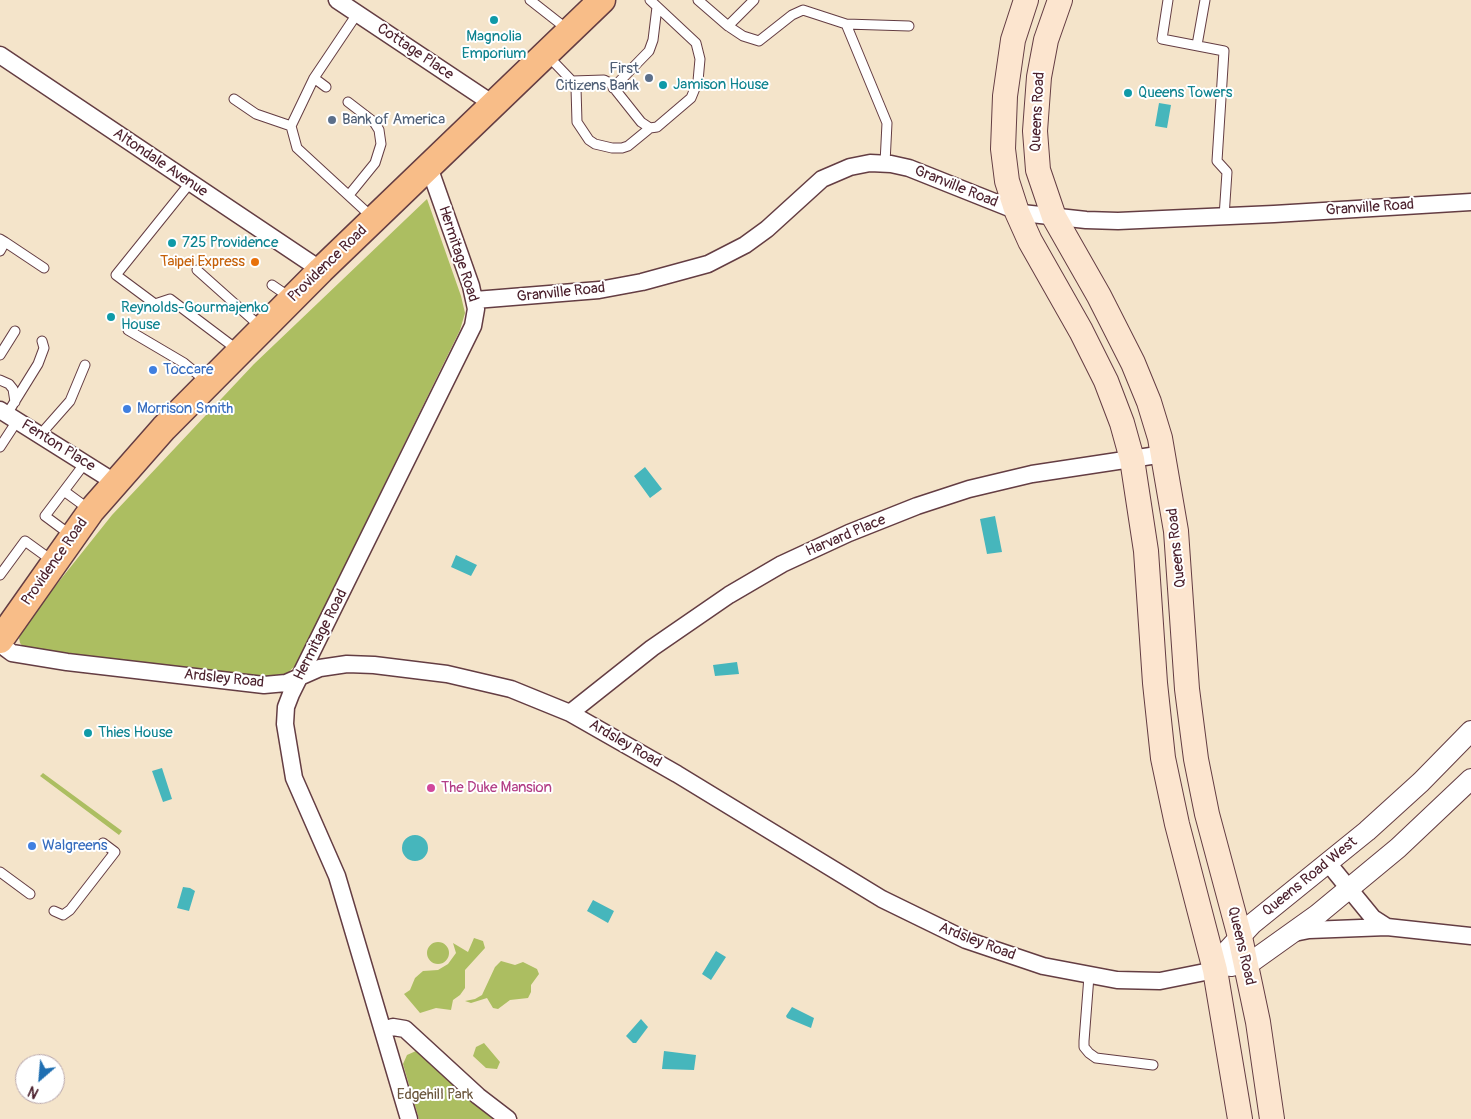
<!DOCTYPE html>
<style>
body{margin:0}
#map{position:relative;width:1471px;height:1119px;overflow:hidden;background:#f4e4ca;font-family:Pangolin,sans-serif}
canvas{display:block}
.north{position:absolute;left:15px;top:1054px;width:50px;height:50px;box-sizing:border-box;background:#fff;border:1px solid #b7a5aa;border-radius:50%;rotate:207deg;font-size:14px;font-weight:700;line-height:20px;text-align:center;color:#4a1f2b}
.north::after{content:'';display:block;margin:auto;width:18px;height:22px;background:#1f6fb2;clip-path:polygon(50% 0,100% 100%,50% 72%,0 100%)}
</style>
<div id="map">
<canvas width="1471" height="1119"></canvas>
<div class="north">N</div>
</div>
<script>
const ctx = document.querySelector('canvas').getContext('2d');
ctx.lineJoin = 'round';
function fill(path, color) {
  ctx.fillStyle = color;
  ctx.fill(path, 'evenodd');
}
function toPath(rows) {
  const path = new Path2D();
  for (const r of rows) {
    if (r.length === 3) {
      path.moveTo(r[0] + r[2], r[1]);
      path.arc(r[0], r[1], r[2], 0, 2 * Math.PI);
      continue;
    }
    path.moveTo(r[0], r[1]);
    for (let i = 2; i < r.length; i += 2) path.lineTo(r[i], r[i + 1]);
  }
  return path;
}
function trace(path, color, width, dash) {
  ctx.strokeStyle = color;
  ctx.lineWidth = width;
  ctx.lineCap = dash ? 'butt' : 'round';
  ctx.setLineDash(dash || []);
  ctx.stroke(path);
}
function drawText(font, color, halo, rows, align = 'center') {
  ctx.font = font + ' Pangolin,sans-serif';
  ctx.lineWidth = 4;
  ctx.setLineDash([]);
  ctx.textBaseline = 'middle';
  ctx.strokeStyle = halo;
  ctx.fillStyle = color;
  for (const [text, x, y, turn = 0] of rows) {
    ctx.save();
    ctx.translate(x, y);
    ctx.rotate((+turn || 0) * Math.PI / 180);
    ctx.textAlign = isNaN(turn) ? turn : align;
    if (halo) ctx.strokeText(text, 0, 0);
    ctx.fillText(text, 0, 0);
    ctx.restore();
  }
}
fill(toPath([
 [427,199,461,296,465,313,460,330,296,665,280,680,29,654,20,643,19,638,29,619,112,515,254,364],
 [43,773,122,831,119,835,40,776],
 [474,938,483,941,485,948,465,970,465,988,460,995,453,1000,451,1010,436,1008,420,1013,404,994,410,990,415,978,423,971,438,970,448,964,456,953,453,943,468,952],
 [438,953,11],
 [501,961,515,965,523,962,537,969,539,974,531,985,531,992,528,998,510,1000,498,1009,493,1008,487,998,471,1003,465,1001,475,999,482,995,495,967],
 [484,1043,500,1062,497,1069,486,1068,473,1056,476,1047],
 [416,1051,421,1052,499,1119,419,1119,403,1064,407,1055]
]), '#acbe61');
fill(toPath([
 [1159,103,1171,105,1167,128,1155,126],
 [645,467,662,489,650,498,634,476],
 [995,516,1002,552,987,554,980,519],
 [456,555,477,565,471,576,451,567],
 [737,662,739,674,715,676,713,665],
 [162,768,172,799,163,802,152,771],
 [415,848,13],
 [183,887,190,888,195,891,189,911,177,908],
 [593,900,614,911,608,923,587,911],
 [716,951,726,957,711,980,702,974],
 [792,1007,814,1018,811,1028,787,1018,786,1016],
 [641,1019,648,1027,636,1043,633,1043,626,1036],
 [664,1051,696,1055,694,1070,662,1069]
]), '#46b6bc');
const service = toPath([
 [530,0,567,29],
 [698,0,728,26,743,36,759,41,792,15,803,10,846,24],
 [1168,0,1162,39,1224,51,1217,161,1227,172,1224,217],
 [357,14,314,78,291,126,297,148,373,218],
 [728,26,754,0],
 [1197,45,1205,0],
 [548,56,572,81,604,80,610,83,641,122,650,128,657,127,691,98,698,81,700,59,696,43,650,0],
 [314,78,326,87],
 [572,81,576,88,577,122,589,140,595,144,612,148,622,148,628,146,650,128],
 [613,88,649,51,653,40,657,7],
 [234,99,256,114,291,126],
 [348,102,374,122,379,130,381,144,375,163,349,195],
 [885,163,887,123,846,24,909,26],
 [190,183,116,275,155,304,170,299,239,351],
 [0,239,5,242,0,251],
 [5,242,44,268],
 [197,270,262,328],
 [272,285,291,298],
 [128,330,184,363,207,382],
 [0,355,15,331],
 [0,380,9,384,13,389,15,402],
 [7,414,38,364,44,348,42,341],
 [40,435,70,401,85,365],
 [0,447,17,421],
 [64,491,90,510],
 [72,536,45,516,85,463],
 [0,575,25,541,54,562],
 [0,872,30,894],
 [54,911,63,915,70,910,115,852,103,843],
 [1089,976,1084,1041,1084,1047,1089,1053,1096,1058,1153,1065]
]);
const minor = toPath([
 [337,0,493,104],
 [0,55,321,270],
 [475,300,599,290,642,282,708,264,745,245,767,229,822,179,850,167,870,163,891,164,909,168,1022,213,1086,220,1118,221,1274,214,1471,202],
 [0,410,116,483],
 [0,644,12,653,67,662,264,685,286,683,320,668,347,664,374,665,447,674,511,689,570,713,677,774,882,899,966,940,1043,966,1117,980,1160,981,1215,970],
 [570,713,652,648,729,595,782,564,849,533,917,506,969,489,1032,474,1164,454],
 [1387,927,1471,936],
 [1294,933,1309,930,1387,927,1373,918,1328,863],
 [383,1030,393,1027,405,1029,478,1096,508,1119],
 [409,1119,337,876,294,778,285,724,286,707,291,694,473,326,476,309,471,286,429,167]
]);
const tertiary = toPath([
 [1231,966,1254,960,1317,915,1398,848,1471,779],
 [1215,970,1226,952,1252,924,1367,831,1421,782,1471,731]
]);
const secondary = toPath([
 [1026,0,1013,40,1005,96,1003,149,1007,181,1017,212,1030,241,1081,331,1106,381,1122,423,1132,459,1146,551,1155,683,1163,758,1177,824,1215,970,1240,1119],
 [1060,0,1046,40,1039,77,1035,131,1038,170,1054,217,1099,296,1133,363,1149,402,1160,438,1176,531,1187,689,1196,759,1207,814,1240,937,1258,1022,1272,1119]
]);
const primary = toPath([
 [0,640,91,511,164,428,321,270,602,0]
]);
trace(service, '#643d43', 11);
trace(minor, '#643d43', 19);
trace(tertiary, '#643d43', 22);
trace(secondary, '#643d43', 26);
trace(primary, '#643d43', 29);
trace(service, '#fff', 9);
trace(minor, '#fff', 16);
trace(tertiary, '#fff', 20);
trace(secondary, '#fce5cf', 24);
trace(primary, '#f8bd88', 26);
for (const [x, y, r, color] of [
 [494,20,5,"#0f9aa8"],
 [649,78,5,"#5c6f8a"],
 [663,85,5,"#0f9aa8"],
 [1128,93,5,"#0f9aa8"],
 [332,120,5,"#5c6f8a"],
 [172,243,5,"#0f9aa8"],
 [255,262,5,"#e8710a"],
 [111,317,5,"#0f9aa8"],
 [153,370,5,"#3f7fe0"],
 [127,409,5,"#3f7fe0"],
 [88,733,5,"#0f9aa8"],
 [431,788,5,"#d1479c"],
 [32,846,5,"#3f7fe0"]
]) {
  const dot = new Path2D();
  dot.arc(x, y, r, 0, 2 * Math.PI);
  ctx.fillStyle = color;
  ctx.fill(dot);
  trace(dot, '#fff', 2);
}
drawText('15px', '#0d838f', '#fff', [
 ["Magnolia",494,37,"center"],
 ["Emporium",494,54,"center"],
 ["Jamison House",673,85],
 ["Queens Towers",1138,93],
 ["725 Providence",182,243],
 ["Reynolds-Gourmajenko",121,308],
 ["House",121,325],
 ["Thies House",98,733]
], 'left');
drawText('15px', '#4a1f2b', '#fff', [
 ["Cottage Place",415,52,34],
 ["Queens Road",1038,112,-87],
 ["Altondale Avenue",160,163,34],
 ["Granville Road",956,187,22],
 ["Granville Road",1370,208,-4],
 ["Hermitage Road",458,254,72],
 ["Providence Road",328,264,-44],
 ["Granville Road",561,293,-6],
 ["Fenton Place",58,446,32],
 ["Harvard Place",846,536,-23],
 ["Queens Road",1177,548,-96],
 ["Providence Road",55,562,-55],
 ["Hermitage Road",321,635,-63],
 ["Ardsley Road",224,679,6],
 ["Ardsley Road",625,744,30],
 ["Queens Road West",1310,877,-39],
 ["Ardsley Road",977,942,21],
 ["Queens Road",1241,946,77]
]);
drawText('15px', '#4e5e75', '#fff', [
 ["First",639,69],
 ["Citizens Bank",639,86],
 ["Bank of America",342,120,"left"]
], 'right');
drawText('15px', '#c56008', '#fff', [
 ["Taipei Express",245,262]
], 'right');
drawText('15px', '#366cbe', '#fff', [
 ["Toccare",163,370],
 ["Morrison Smith",137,409],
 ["Walgreens",42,846]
], 'left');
drawText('15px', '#b23c85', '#fff', [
 ["The Duke Mansion",441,788]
], 'left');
drawText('15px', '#6c573e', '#fff', [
 ["Edgehill Park",435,1095]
]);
</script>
